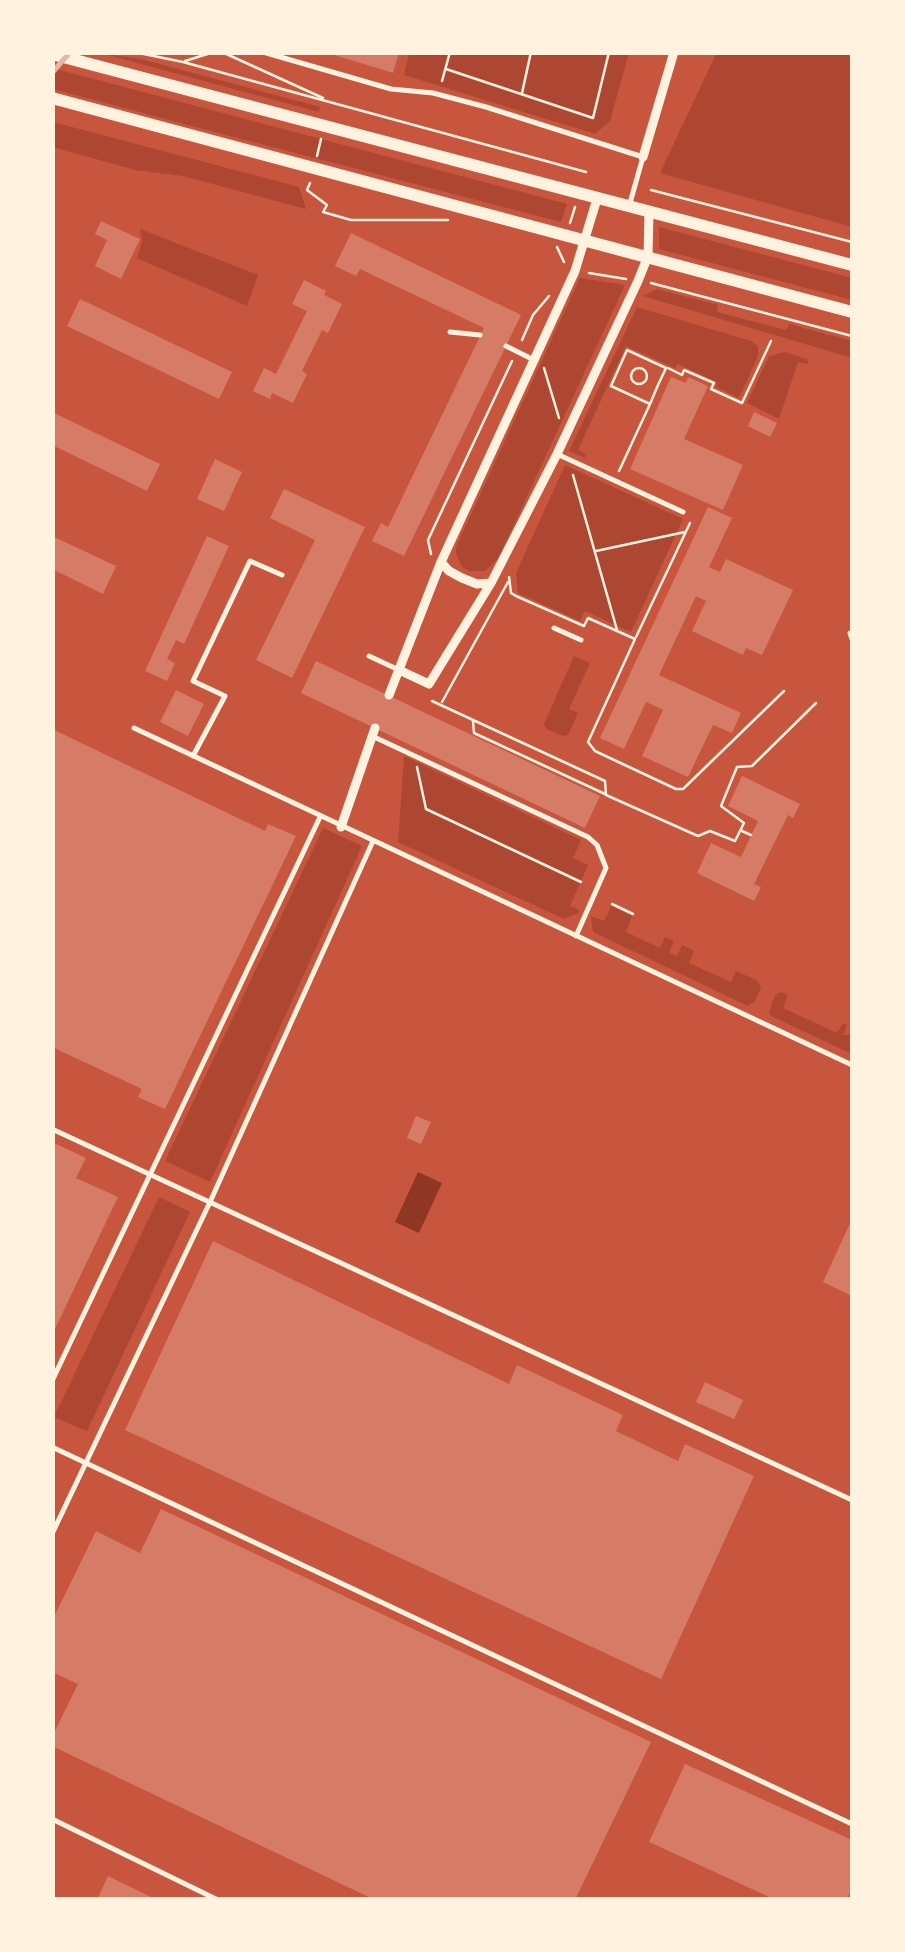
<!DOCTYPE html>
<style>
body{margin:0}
#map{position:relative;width:905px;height:1952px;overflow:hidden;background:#c8553d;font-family:Mulish,sans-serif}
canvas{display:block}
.frame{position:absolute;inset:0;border:55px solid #fff3e0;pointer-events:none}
</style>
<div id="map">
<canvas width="905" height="1952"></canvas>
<div class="frame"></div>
</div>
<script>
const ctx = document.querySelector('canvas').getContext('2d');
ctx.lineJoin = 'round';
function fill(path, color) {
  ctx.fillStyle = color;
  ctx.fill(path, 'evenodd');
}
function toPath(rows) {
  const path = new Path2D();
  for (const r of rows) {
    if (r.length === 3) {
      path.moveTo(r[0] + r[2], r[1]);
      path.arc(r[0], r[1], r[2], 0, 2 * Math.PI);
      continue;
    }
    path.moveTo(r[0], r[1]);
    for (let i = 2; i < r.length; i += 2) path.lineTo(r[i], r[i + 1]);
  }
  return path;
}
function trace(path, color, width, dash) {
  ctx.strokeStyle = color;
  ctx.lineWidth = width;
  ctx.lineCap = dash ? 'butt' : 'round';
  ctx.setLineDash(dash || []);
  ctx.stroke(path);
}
fill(toPath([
 [717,52,852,53,852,227,660,173],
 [409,53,629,53,610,121,595,134,404,75],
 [104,54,141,59,320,107,319,112],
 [52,68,567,204,561,222,192,126,53,89],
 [53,122,299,187,306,209,183,176,135,170,53,147],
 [659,227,852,278,852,300,659,249],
 [140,229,258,275,247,306,137,258,142,241],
 [580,278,625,285,498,559,485,571,470,571,462,567,456,554,456,547],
 [657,289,718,305,717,312,786,330,789,324,852,341,852,358,643,296],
 [637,307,751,341,758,346,758,356,739,398,716,387,717,382,678,364,675,368,626,346,578,450,586,454,585,458,569,451],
 [785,352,807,359,808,364,798,362,779,419,747,403,769,356],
 [565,465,683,519,631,632,585,611,580,621,518,593,516,573],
 [574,656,590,663,569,709,578,713,568,735,563,736,546,729,544,724],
 [404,756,581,840,573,858,588,865,570,906,580,910,578,913,564,919,398,842],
 [323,828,362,846,210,1182,165,1161],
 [611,906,632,916,626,932,660,948,665,937,674,941,669,953,677,956,682,945,694,951,689,963,731,982,736,971,758,981,761,988,755,1001,748,1006,593,932,591,916,604,921],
 [781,992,788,995,783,1008,837,1033,843,1023,847,1025,843,1035,849,1035,852,1029,852,1054,771,1016,769,1012,773,1000,776,994],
 [159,1197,190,1212,87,1431,54,1417]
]), '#ae4732');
fill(toPath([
 [418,1172,442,1183,419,1233,395,1222]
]), '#8f3625');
fill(toPath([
 [325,52,399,52,393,73],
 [101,221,140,239,121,279,95,266,107,240,95,234],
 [351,233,521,315,404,556,372,541,381,523,388,527,484,328,360,269,356,276,335,266],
 [304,280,326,291,324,295,342,304,328,333,322,330,302,371,307,374,293,403,272,393,270,399,253,391,264,368,276,374,307,311,292,304],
 [80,299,232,372,219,399,67,326],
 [671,377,686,383,688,377,708,386,684,439,743,465,723,510,630,469],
 [52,412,160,464,147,491,52,445],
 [754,412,777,423,770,437,748,426],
 [215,459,242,472,224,511,197,499],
 [284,489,365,527,292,678,256,660,315,540,270,518],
 [708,507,732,518,709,567,720,572,726,559,793,590,762,655,746,648,743,655,692,631,706,601,696,596,659,675,741,713,732,733,713,725,688,777,642,756,663,710,646,702,624,749,600,738],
 [52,536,116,566,103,594,52,569],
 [207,536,229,546,184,644,176,640,167,659,175,663,167,681,145,671],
 [316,661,600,796,585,828,301,693],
 [176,690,204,704,188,736,160,722],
 [52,729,265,831,268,824,296,836,165,1109,138,1097,142,1089,52,1047],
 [742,776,800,804,793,818,788,815,754,884,761,887,754,901,697,873,711,843,741,857,758,821,728,806],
 [416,1116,431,1122,421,1144,407,1138],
 [52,1142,86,1158,76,1178,118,1197,52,1335],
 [852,1219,852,1296,823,1282],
 [213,1241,509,1384,517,1365,623,1415,616,1431,678,1461,685,1444,754,1476,661,1679,125,1430],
 [705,1382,743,1400,734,1419,696,1402],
 [161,1509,651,1742,575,1900,375,1900,52,1746,52,1737,78,1684,52,1672,52,1621,96,1531,140,1553],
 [685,1764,852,1840,852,1887,847,1900,776,1900,649,1842],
 [108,1876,157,1900,97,1900]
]), '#d67c66');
trace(toPath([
 [134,52,183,62,586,172],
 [222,52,323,98],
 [185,61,214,52],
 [446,69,593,118,609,52],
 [442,81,450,52],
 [522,93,531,52],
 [317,156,321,139],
 [310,183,307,190,327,205,323,212,351,220,448,220],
 [651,190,852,242],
 [570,223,575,207],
 [557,247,564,262],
 [589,273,626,279],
 [651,283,852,336],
 [522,340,533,315,549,296],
 [544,368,559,418],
 [668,368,682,375,684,370,714,383,711,389,742,403,771,341],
 [639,376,8],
 [619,471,650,404,658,385,666,368,627,350,611,386,650,404],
 [573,475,617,630],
 [596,551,685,532],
 [431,554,428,540,512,361],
 [509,577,511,593,516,596,584,626,588,618,635,639,588,742,595,751,676,789,683,789,784,691],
 [636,637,690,523],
 [432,701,605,781,606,795,698,836,710,831,735,841,744,823,721,806,737,767,752,766,816,703],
 [442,702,508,582],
 [473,721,474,733,605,794],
 [417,767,426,809,581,882],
 [742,831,751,835],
 [612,904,633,914]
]), '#fff3e0', 2.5);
trace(toPath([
 [263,52,391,89,433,93,486,107,643,157,630,203],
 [450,332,480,335],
 [506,346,534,360],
 [557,454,683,512],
 [554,628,581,640],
 [850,633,852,639],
 [369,656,399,670],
 [134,728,852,1065],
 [372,736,588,837,597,845,606,868,576,936],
 [193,756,225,696,193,681,250,561,282,575],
 [52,1129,852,1500],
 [52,1381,320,817],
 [52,1447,852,1824],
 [52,1534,210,1202,373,841],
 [52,1819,218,1900]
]), '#fff3e0', 5);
trace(toPath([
 [643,157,674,52],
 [441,562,449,571,462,578,477,584,491,583],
 [399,670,429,684,491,583,557,454,638,281,648,256,649,212],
 [389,695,441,562,575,271,597,199],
 [341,827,375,728]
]), '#fff3e0', 9);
trace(toPath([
 [52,54,852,265],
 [52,98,852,312]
]), '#fff3e0', 12);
trace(toPath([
 [52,73,70,52]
]), '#e9b49f', 5);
</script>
